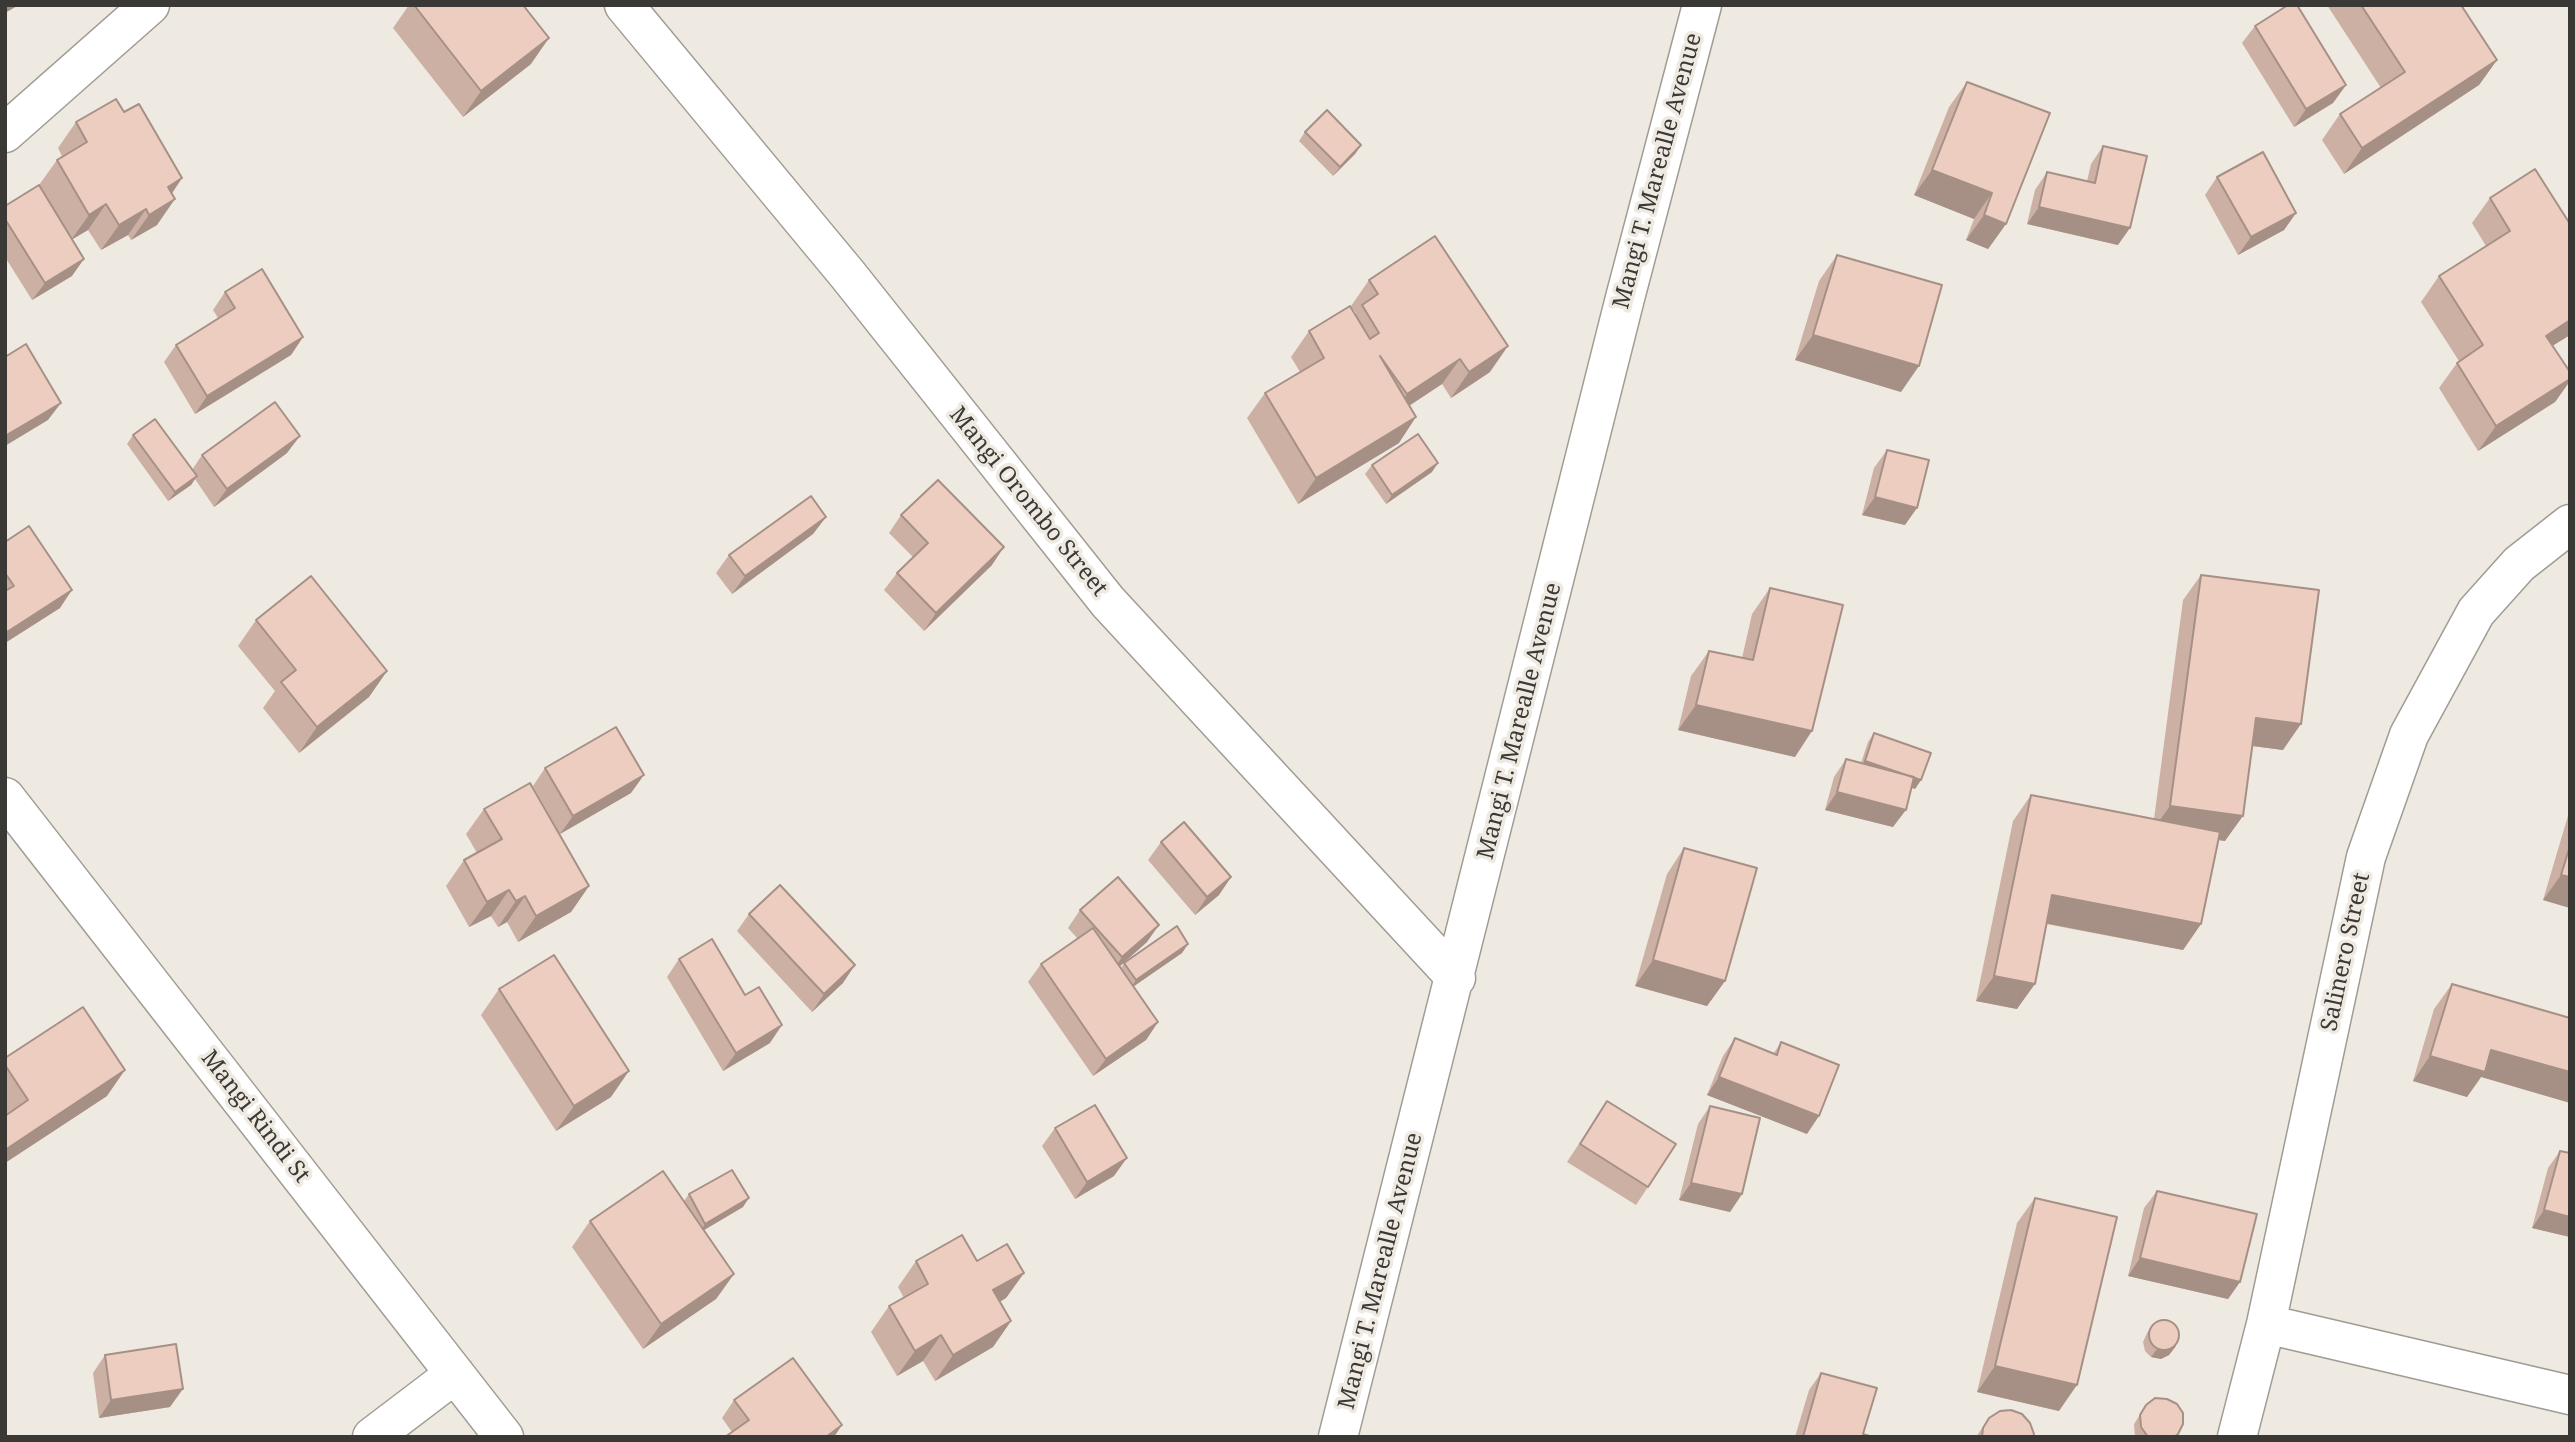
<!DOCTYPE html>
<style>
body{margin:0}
#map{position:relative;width:2575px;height:1442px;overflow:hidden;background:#efeae1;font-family:"Noto Serif",serif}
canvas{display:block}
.frame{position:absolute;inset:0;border:7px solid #3b3936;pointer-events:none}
</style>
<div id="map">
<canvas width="2575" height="1442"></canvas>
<div class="frame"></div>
</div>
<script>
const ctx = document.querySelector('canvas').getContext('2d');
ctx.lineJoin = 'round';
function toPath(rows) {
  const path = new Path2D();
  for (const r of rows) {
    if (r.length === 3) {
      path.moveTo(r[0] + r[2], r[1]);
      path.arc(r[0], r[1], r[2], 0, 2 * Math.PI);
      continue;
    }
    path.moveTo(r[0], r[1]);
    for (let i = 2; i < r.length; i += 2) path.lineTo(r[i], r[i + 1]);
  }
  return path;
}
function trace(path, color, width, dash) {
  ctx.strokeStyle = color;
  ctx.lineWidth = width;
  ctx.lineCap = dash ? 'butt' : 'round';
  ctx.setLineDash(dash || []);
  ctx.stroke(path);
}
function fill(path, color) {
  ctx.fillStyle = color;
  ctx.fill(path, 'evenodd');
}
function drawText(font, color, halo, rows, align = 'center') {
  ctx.font = font + ' "Noto Serif",serif';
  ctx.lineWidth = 7;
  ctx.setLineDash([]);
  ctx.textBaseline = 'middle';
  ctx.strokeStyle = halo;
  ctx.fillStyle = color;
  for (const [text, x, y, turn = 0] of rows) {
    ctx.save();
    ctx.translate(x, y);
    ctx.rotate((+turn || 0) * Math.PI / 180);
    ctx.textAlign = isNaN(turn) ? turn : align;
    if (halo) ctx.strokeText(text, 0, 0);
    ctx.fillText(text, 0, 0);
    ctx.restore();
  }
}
const minor = toPath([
 [624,5,848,275,1108,602,1456,978],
 [5,133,150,5],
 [5,797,504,1437],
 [2266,1324,2570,1395],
 [372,1437,455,1374],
 [1338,1437,1625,298,1702,5],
 [2237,1437,2266,1324,2366,857,2409,735,2476,612,2519,564,2570,524]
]);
trace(minor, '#a09b93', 41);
trace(minor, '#fff', 38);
fill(toPath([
 [409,5,523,5,531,64,463,117,393,28],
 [2327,5,2461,5,2497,60,2479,85,2344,174,2322,140,2340,114,2381,88],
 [2255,26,2346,85,2333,103,2294,127,2242,43],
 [1967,82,2006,224,1988,249,1966,240,1974,219,1914,195,1949,107],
 [124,112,182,178,172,194,157,225,131,240,128,235,101,250,88,230,73,239,72,276,32,300,5,257,5,206,39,185,57,160,62,156,58,148,76,122],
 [1305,132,1361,145,1355,154,1333,176,1299,141],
 [2103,146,2118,245,2027,224,2035,190,2047,172,2087,181,2091,164],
 [2217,177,2296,213,2284,230,2238,255,2205,195],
 [2490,198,2570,224,2570,335,2552,346,2570,372,2570,381,2555,402,2478,451,2439,388,2457,363,2459,361,2421,302,2439,276,2486,246,2472,223],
 [1837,255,1901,392,1795,360,1819,281],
 [1369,280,1490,372,1451,398,1442,384,1409,406,1399,443,1298,504,1247,418,1265,393,1300,372,1291,357,1309,331,1355,315,1356,313,1351,306],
 [225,292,303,337,291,355,195,414,164,362,176,345,218,318,213,310],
 [133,435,192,470,202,455,287,453,214,507,195,479,191,485,168,501,127,444],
 [1887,450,1905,525,1862,515,1874,468],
 [1372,465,1432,472,1386,504,1365,474],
 [901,515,992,565,924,631,884,590,897,573,913,557,889,533],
 [826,517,813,534,732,594,716,573,729,555],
 [5,542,60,608,5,643],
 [2201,575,2283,750,2252,746,2225,841,2219,840,2201,924,2183,950,2046,924,2017,1009,1976,1001,2013,821,2031,795,2154,819,2183,600],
 [1770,588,1795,757,1678,730,1691,676,1709,651,1742,658,1752,614],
 [256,620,387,671,369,697,299,753,263,708,275,691,238,646],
 [1874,733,1921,780,1915,789,1911,787,1893,827,1825,810,1834,777,1846,759,1861,763,1868,742],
 [545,768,631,793,560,834,533,786],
 [484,809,589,886,571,912,518,942,507,922,498,927,491,916,469,927,446,886,464,860,477,853,466,834],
 [2570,809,2570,908,2543,900],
 [1161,842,1231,877,1219,895,1195,915,1148,860],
 [1684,848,1725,981,1707,1006,1635,986,1667,874],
 [1080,910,1147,942,1120,966,1121,968,1124,963,1188,944,1182,953,1133,986,1158,1022,1146,1040,1093,1076,1028,982,1041,964,1078,939,1068,928],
 [749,914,843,983,812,1012,737,931],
 [679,959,770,1043,723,1071,667,977],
 [2452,984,2481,1077,2467,1097,2413,1081,2434,1009],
 [499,989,611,1097,556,1131,481,1015],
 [1735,1038,1774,1053,1781,1042,1807,1134,1707,1095,1723,1056],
 [5,1058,107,1096,5,1163],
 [1607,1101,1648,1187,1636,1205,1567,1162],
 [1710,1106,1742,1194,1730,1212,1679,1200,1698,1124],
 [1055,1128,1114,1176,1075,1199,1042,1146],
 [2560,1151,2570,1237,2532,1228,2548,1168],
 [2157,1191,2240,1282,2228,1299,2128,1276,2144,1208],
 [689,1194,743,1207,704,1230,734,1274,716,1299,643,1349,572,1247,590,1221,684,1201],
 [2035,1198,2059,1411,1977,1392,2017,1223],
 [916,1261,977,1261,1024,1273,1006,1298,1000,1302,1011,1321,993,1347,935,1381,923,1361,897,1376,871,1332,889,1306,904,1298,898,1287],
 [2153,1324,2176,1346,2169,1355,2161,1359,2151,1357,2145,1351,2143,1342,2147,1333],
 [105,1355,170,1407,99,1418,93,1373],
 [1821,1373,1863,1434,1873,1437,1795,1437,1809,1390],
 [734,1400,842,1425,732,1432,722,1418],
 [2146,1405,2176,1437,2135,1437,2134,1424],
 [1989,1418,2033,1437,1976,1437]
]), '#ccb0a4');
fill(toPath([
 [5,5,19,5,5,13],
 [549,38,531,64,463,117,481,91],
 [2497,60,2479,85,2344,174,2362,148],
 [2346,85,2333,103,2294,127,2306,109],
 [1361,145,1355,154,1333,176,1340,167],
 [1932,170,1992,193,1974,219,1914,195],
 [182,178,164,204,168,187],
 [175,199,157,225,131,240,149,215],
 [106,204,88,230,71,240,89,215],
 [2039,207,2130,228,2118,245,2027,224],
 [146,209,128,235,101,250,119,225],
 [2296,213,2284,230,2238,255,2251,237],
 [1984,215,2006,224,1988,249,1966,240],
 [84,259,72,276,32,300,45,283],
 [2570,320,2570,335,2528,361,2546,336],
 [1813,335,1919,366,1901,392,1795,360],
 [303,337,291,355,195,414,207,396],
 [1508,346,1490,372,1451,398,1469,372],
 [1460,359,1442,384,1389,419,1407,394],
 [2570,379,2570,381,2555,402,2478,451,2496,426],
 [61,403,48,420,5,446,5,436],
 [1416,417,1399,443,1298,504,1316,478],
 [300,436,287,453,214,507,227,489],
 [1438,463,1432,472,1386,504,1392,495],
 [197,476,191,485,168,501,175,492],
 [1875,497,1917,508,1905,525,1862,515],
 [826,517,813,534,732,594,745,576],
 [1004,547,992,565,924,631,936,613],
 [72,590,60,608,5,643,5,635,7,632],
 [387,671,369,697,299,753,317,727],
 [1696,705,1812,731,1795,757,1678,730],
 [2256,718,2301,724,2283,750,2238,744],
 [1865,761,1921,780,1915,789,1859,770],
 [644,775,631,793,560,834,573,816],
 [1837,792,1906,810,1893,827,1825,810],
 [2170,806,2243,816,2225,841,2152,831],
 [2561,875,2570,877,2570,908,2543,900],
 [1231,877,1219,895,1195,915,1207,897],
 [589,886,571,912,518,942,536,916],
 [509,890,491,916,469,927,487,902],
 [2052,895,2201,924,2183,950,2034,921],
 [525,896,507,922,498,927,516,901],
 [1159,925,1147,942,1110,975,1122,957],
 [1188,944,1182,953,1130,989,1136,980],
 [1653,960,1725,981,1707,1006,1635,986],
 [855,965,843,983,812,1012,824,994],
 [1994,976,2035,984,2017,1009,1976,1001],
 [1158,1022,1146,1040,1093,1076,1106,1059],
 [782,1025,770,1043,723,1071,736,1053],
 [2491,1050,2570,1072,2570,1103,2481,1077,2467,1097,2413,1081,2430,1056],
 [125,1070,107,1096,5,1163,5,1150],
 [629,1071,611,1097,556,1131,574,1106],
 [1719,1077,1819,1116,1807,1134,1707,1095],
 [1127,1158,1114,1176,1075,1199,1087,1182],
 [1691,1183,1742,1194,1730,1212,1679,1200],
 [749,1198,743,1207,699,1233,705,1224],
 [2544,1210,2570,1217,2570,1237,2532,1228],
 [2140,1258,2240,1282,2228,1299,2128,1276],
 [1024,1273,1006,1298,975,1316,993,1290],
 [734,1274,716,1299,643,1349,661,1324],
 [1011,1321,993,1347,935,1381,953,1355],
 [941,1335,923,1361,897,1376,915,1351],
 [2176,1346,2169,1355,2161,1359,2151,1357,2158,1348],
 [1995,1366,2077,1385,2059,1411,1977,1392],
 [183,1389,170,1407,99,1418,111,1400],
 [842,1425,834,1437,826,1437]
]), '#a69086');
const building = toPath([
 [414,5,523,5,549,38,481,91,414,5],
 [2288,5,2297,5,2346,85,2306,109,2255,26,2288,5],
 [2361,5,2461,5,2497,60,2362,148,2340,114,2405,72,2361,5],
 [1967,82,2050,113,2006,224,1984,215,1992,193,1932,170,1967,82],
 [116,99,124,112,139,104,182,178,168,187,175,199,149,215,146,209,119,225,106,204,89,215,57,160,87,142,76,122,116,99],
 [1327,110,1361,145,1340,167,1305,132,1327,110],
 [2103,146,2147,156,2130,228,2039,207,2047,172,2095,183,2103,146],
 [2263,152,2296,213,2251,237,2217,177,2263,152],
 [2535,169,2570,224,2570,320,2546,336,2570,372,2570,379,2496,426,2457,363,2483,345,2439,276,2510,231,2490,198,2535,169],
 [39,185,84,259,45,283,5,219,5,206,39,185],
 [1435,236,1508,346,1469,372,1460,359,1407,394,1380,356,1416,417,1316,478,1265,393,1324,358,1309,331,1350,306,1370,339,1379,333,1362,305,1378,294,1369,280,1435,236],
 [1837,255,1942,285,1919,366,1813,335,1837,255],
 [262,269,303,337,207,396,176,345,235,308,225,292,262,269],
 [26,344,61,403,5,436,5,357,26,344],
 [275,402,300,436,227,489,202,455,275,402],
 [155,419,197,476,175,492,133,435,155,419],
 [1418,434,1438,463,1392,495,1372,465,1418,434],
 [1887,450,1929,460,1917,508,1875,497,1887,450],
 [938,480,1004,547,936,613,897,573,928,543,901,515,938,480],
 [811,496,826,517,745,576,729,555,811,496],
 [29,526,72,590,7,632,5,629,5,591,14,586,5,573,5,542,29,526],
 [2201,575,2319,590,2301,724,2256,718,2243,816,2170,806,2201,575],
 [311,576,387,671,317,727,281,682,296,670,256,620,311,576],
 [1770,588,1843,605,1812,731,1696,705,1709,651,1753,660,1770,588],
 [616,727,644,775,573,816,545,768,616,727],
 [1874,733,1931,753,1921,780,1865,761,1874,733],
 [1846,759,1914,777,1906,810,1837,792,1846,759],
 [530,783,589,886,536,916,525,896,516,901,509,890,487,902,464,860,502,839,484,809,530,783],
 [2031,795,2220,832,2201,924,2052,895,2035,984,1994,976,2031,795],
 [1184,822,1231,877,1207,897,1161,842,1184,822],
 [2570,846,2570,877,2561,875,2570,846],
 [1684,848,1757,868,1725,981,1653,960,1684,848],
 [1118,877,1159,925,1122,957,1080,910,1118,877],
 [780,885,855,965,824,994,749,914,780,885],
 [1177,926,1188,944,1136,980,1124,963,1177,926],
 [1093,928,1158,1022,1106,1059,1041,964,1093,928],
 [712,939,745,995,759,987,782,1025,736,1053,679,959,712,939],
 [554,955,629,1071,574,1106,499,989,554,955],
 [2452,984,2570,1018,2570,1072,2491,1050,2485,1072,2430,1056,2452,984],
 [83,1007,125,1070,5,1150,5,1116,28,1100,5,1065,5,1058,83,1007],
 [1735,1038,1777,1055,1781,1042,1839,1065,1819,1116,1719,1077,1735,1038],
 [1607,1101,1676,1144,1648,1187,1580,1144,1607,1101],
 [1095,1105,1127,1158,1087,1182,1055,1128,1095,1105],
 [1710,1106,1760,1118,1742,1194,1691,1183,1710,1106],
 [2560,1151,2570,1153,2570,1217,2544,1210,2560,1151],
 [732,1170,749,1198,705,1224,689,1194,732,1170],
 [663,1171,734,1274,661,1324,590,1221,663,1171],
 [2157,1191,2257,1214,2240,1282,2140,1258,2157,1191],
 [2035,1198,2117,1217,2077,1385,1995,1366,2035,1198],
 [962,1235,977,1261,1007,1244,1024,1273,993,1290,1011,1321,953,1355,941,1335,915,1351,889,1306,928,1284,916,1261,962,1235],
 [2164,1335,15],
 [176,1344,183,1389,111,1400,105,1355,176,1344],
 [793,1358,842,1425,826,1437,725,1437,749,1420,734,1400,793,1358],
 [1821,1373,1877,1388,1863,1434,1873,1437,1803,1437,1821,1373],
 [2155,1398,2167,1399,2177,1404,2183,1413,2183,1424,2178,1434,2174,1437,2148,1437,2141,1427,2140,1415,2146,1405,2155,1398],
 [2011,1410,2022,1414,2030,1423,2034,1434,2033,1437,1982,1437,1983,1428,1989,1418,2000,1411,2011,1410]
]);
fill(building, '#edcdbf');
trace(building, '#a69086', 2);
drawText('23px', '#3b3936', '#efeae1', [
 ["Mangi T. Marealle Avenue",1658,171,-75],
 ["Mangi Orombo Street",1028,502,51],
 ["Mangi T. Marealle Avenue",1520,721,-76],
 ["Salinero Street",2346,952,-78],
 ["Mangi Rindi St",255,1117,52],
 ["Mangi T. Marealle Avenue",1381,1271,-76]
]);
</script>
